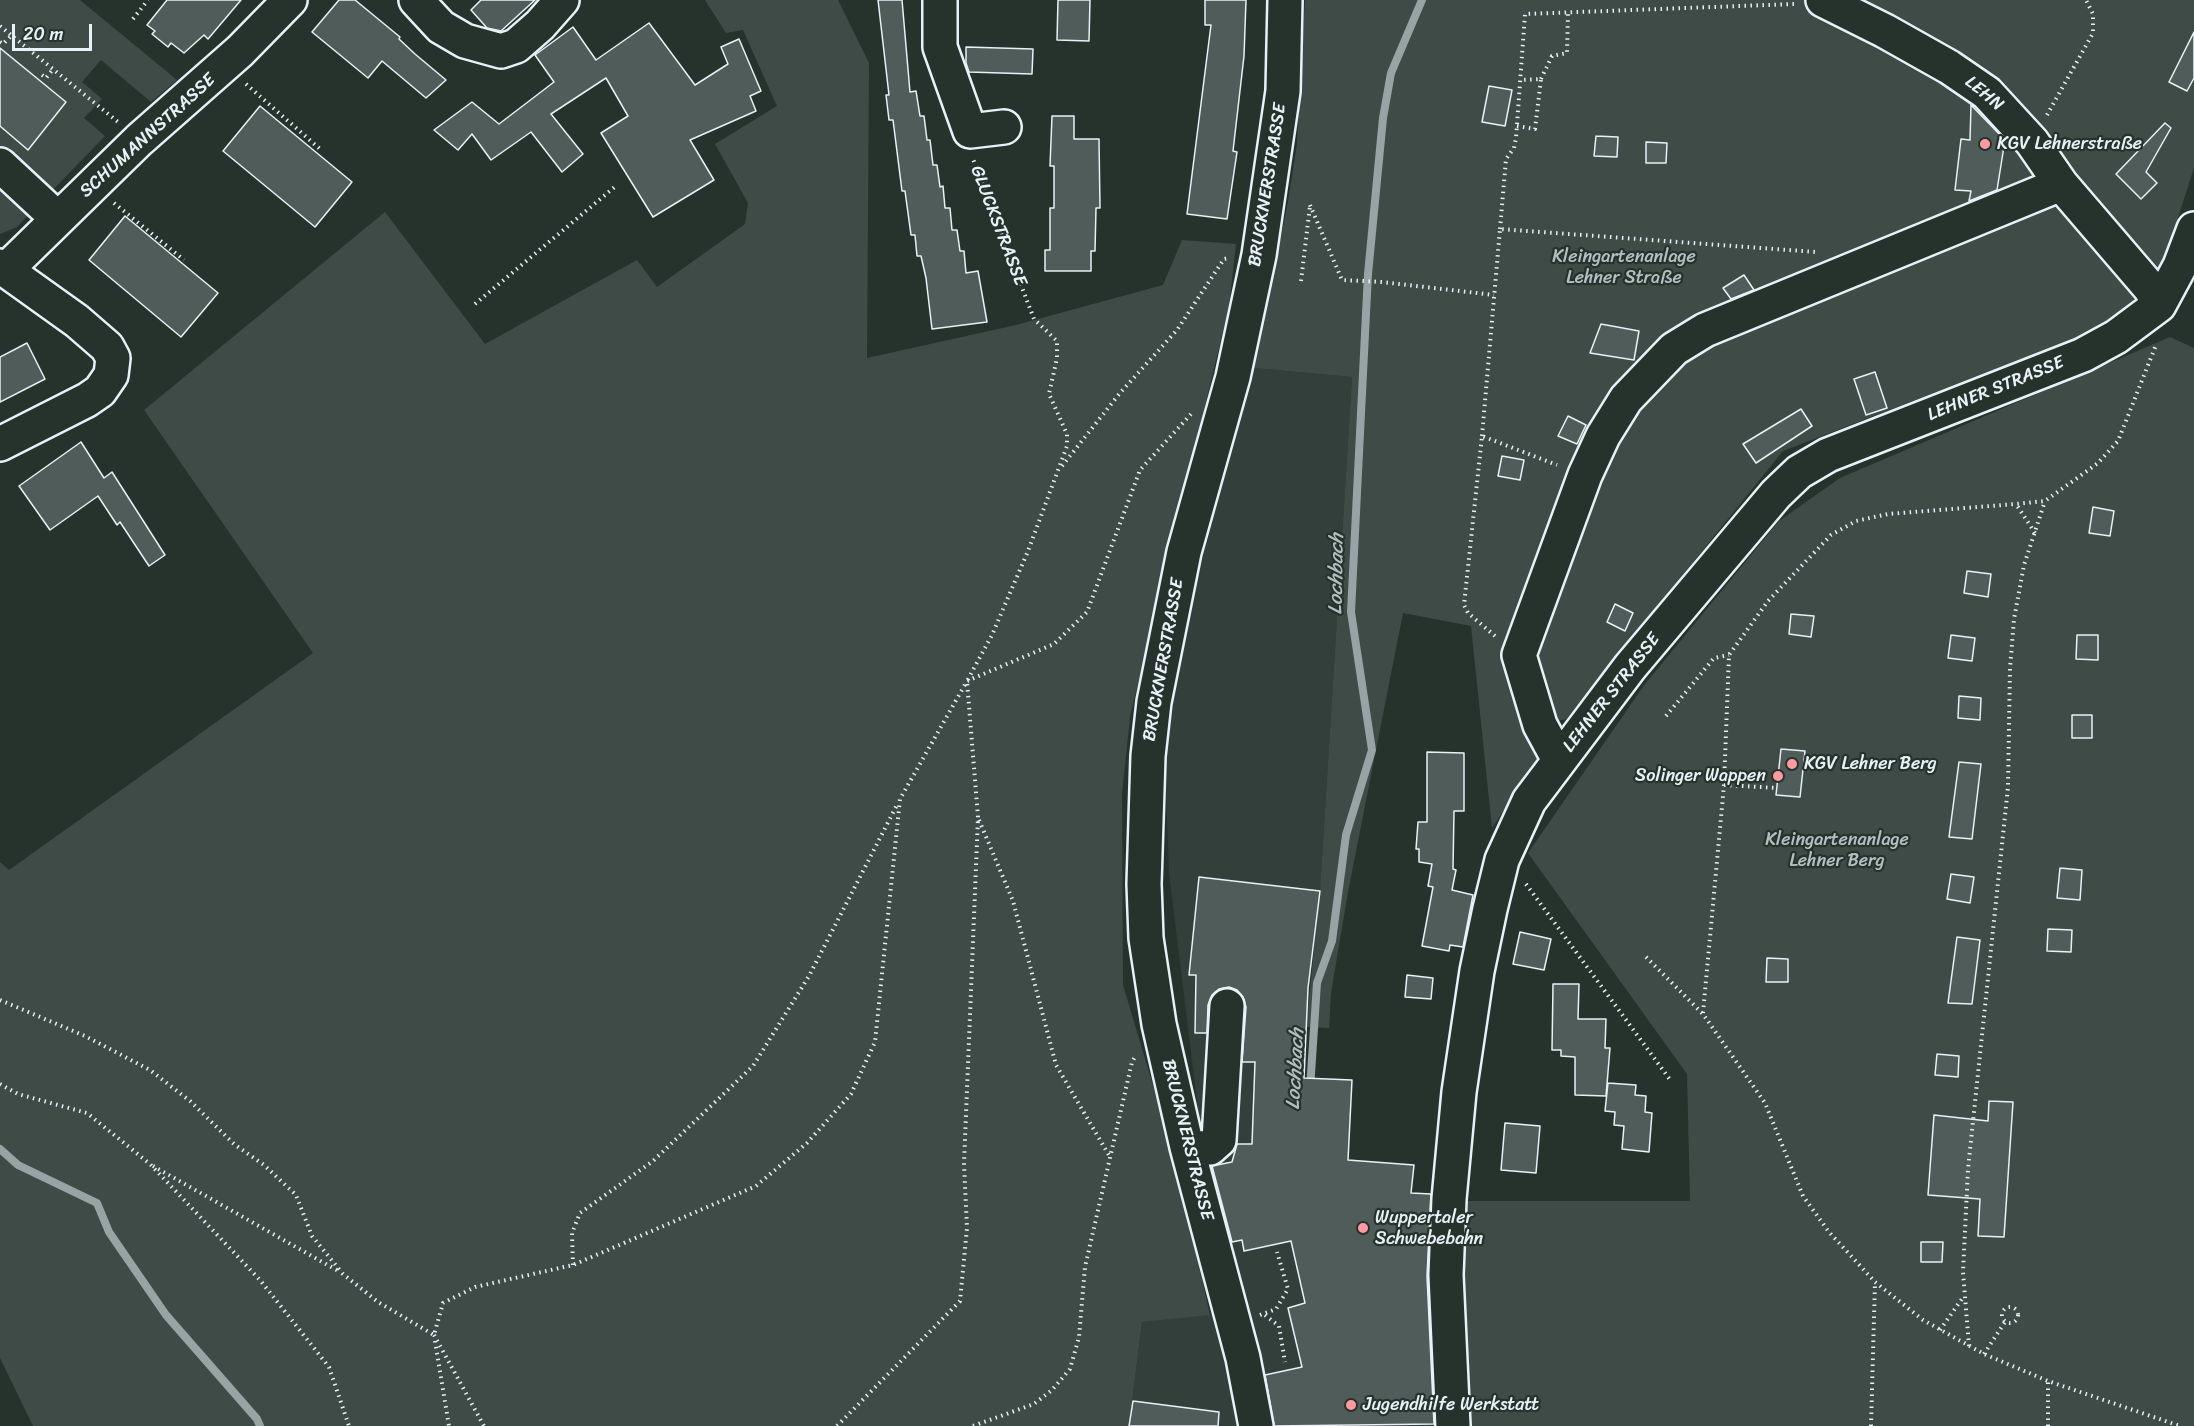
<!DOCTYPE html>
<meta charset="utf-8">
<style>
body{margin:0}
#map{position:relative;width:2194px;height:1426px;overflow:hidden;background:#26332d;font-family:Sriracha,sans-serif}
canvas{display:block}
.scale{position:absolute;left:12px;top:24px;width:80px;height:27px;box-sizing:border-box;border:3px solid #e8f1f8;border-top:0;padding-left:8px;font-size:18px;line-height:21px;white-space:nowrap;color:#e8f1f8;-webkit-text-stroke:4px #26332d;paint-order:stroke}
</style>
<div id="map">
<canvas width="2194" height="1426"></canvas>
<div class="scale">20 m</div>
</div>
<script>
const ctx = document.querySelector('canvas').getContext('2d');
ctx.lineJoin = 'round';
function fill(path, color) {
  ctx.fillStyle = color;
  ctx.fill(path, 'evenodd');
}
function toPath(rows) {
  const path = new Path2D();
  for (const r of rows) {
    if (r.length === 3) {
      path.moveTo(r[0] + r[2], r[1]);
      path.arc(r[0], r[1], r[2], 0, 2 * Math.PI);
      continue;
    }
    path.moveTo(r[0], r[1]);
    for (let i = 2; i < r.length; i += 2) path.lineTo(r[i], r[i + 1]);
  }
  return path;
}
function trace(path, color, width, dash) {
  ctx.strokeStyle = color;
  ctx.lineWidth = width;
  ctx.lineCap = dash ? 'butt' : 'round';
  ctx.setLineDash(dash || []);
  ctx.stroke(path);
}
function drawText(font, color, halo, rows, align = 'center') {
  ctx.font = font + ' Sriracha,sans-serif';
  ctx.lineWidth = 4.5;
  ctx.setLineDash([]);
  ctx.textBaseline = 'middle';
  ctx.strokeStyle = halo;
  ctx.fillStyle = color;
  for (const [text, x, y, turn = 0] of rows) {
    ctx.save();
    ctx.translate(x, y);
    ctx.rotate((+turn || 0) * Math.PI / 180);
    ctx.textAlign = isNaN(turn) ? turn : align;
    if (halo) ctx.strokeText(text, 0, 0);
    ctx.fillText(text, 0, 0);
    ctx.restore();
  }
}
fill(toPath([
 [1253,368,1352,377,1320,891,1308,988,1302,1168,1307,1189,1432,1195,1428,1238,1436,1426,1129,1426,1142,1322,1245,1310,1202,1142,1169,873,1165,766,1191,574]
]), '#333f3a');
fill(toPath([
 [0,0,80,0,177,80,151,102,101,60,82,82,102,99,84,118,105,136,17,227,0,234],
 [705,0,838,0,869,63,867,358,1016,325,1163,285,1182,240,1236,244,1229,306,1130,717,1122,794,1123,985,1174,1156,1210,1315,1142,1322,1129,1426,33,1426,0,1358,0,862,9,870,313,653,144,410,385,212,485,344,637,260,657,287,745,224,748,203,715,144,777,106,743,30,726,33],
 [1305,0,2194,0,2194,168,2164,261,2149,287,2112,319,2081,336,1783,451,1566,719,1540,725,1541,754,1492,828,1471,626,1403,613,1348,892,1331,993,1329,1028,1306,1027,1320,891,1352,377,1254,368,1288,202,1297,144],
 [2170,337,2194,348,2194,1426,1468,1426,1466,1309,1457,1201,1690,1201,1687,1074,1528,853,1645,684,1779,521,1840,478]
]), '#3e4b47');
trace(toPath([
 [1310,1089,1317,983,1332,941,1346,835,1372,750,1351,612,1368,274,1383,118,1391,73,1422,0],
 [0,1149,18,1165,97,1203,109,1232,166,1315,257,1419,260,1426]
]), '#98a3a5', 8);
const building = toPath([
 [167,0,241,0,208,39,204,35,184,53,171,43,168,47,152,34,155,31,147,25,167,0],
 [339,0,355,0,400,37,399,39,415,54,446,80,426,98,382,61,368,78,312,32,339,0],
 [481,0,535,0,501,31,487,28,471,10,481,0],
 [878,0,902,0,910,92,916,91,920,116,924,116,927,140,930,140,933,165,937,165,940,187,943,186,945,208,950,208,952,230,957,230,960,251,964,251,966,273,978,271,987,322,932,329,926,278,921,256,917,256,915,235,911,235,905,191,902,191,893,120,889,120,886,95,889,95,878,0],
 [1058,0,1090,0,1089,41,1057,40,1058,0],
 [1205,0,1246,0,1244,56,1233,151,1237,152,1227,219,1187,214,1211,25,1205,25,1205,0],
 [649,23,695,85,728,64,721,47,739,39,761,91,750,96,756,111,690,140,714,180,653,217,601,133,628,116,606,78,551,114,583,154,562,172,531,132,491,160,472,134,458,150,434,130,472,102,499,124,554,82,535,55,573,27,596,60,649,23],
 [2194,32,2194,78,2187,91,2169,82,2194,32],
 [966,47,1033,49,1032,74,969,72,966,63,966,47],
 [0,48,66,102,28,150,0,126,0,48],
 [1489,86,1512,90,1505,126,1482,122,1489,86],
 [1971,105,2005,140,1997,190,1969,201,1971,191,1955,190,1961,139,1970,140,1971,105],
 [260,106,352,182,315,227,223,151,260,106],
 [1052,116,1074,116,1074,139,1099,139,1100,208,1096,208,1095,251,1091,251,1091,271,1045,271,1045,250,1050,250,1050,208,1054,208,1054,166,1050,166,1052,116],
 [2165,123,2171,128,2146,172,2157,183,2141,199,2116,174,2165,123],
 [1596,136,1618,137,1617,157,1594,156,1596,136],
 [1646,142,1667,143,1666,163,1646,163,1646,142],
 [125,216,218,293,181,337,89,260,125,216],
 [1744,275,1754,290,1731,299,1723,288,1744,275],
 [1601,324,1639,331,1634,360,1590,353,1601,324],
 [27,343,45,379,0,402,0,357,27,343],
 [1875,372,1887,408,1866,415,1854,379,1875,372],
 [1801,409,1812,426,1756,463,1743,444,1801,409],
 [1568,416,1586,425,1577,444,1558,436,1568,416],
 [81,442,104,478,112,472,165,555,149,566,120,522,117,525,98,496,50,530,19,486,81,442],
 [1502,456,1524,460,1520,480,1498,476,1502,456],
 [2093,507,2114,511,2110,536,2089,533,2093,507],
 [1967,571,1991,574,1988,597,1964,593,1967,571],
 [1615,604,1633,613,1625,631,1607,622,1615,604],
 [1791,614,1814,616,1811,637,1789,634,1791,614],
 [1951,635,1975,638,1972,661,1948,658,1951,635],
 [2077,635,2098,635,2098,660,2076,659,2077,635],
 [1959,696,1981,698,1980,720,1958,718,1959,696],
 [2072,715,2092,715,2092,738,2072,738,2072,715],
 [1781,749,1805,751,1800,797,1776,795,1781,749],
 [1427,752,1464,753,1464,811,1454,811,1453,869,1456,870,1452,890,1473,895,1463,947,1450,945,1449,951,1422,946,1433,887,1428,886,1432,864,1419,862,1419,849,1416,849,1418,822,1427,822,1427,752],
 [1959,762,1981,764,1972,839,1949,837,1959,762],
 [2060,868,2082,870,2080,900,2057,898,2060,868],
 [1951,874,1974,877,1970,903,1947,899,1951,874],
 [1199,877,1320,891,1308,988,1304,1078,1352,1080,1348,1160,1414,1165,1411,1193,1431,1194,1427,1276,1434,1424,1274,1426,1265,1375,1302,1367,1288,1308,1305,1303,1291,1241,1244,1251,1242,1240,1232,1242,1212,1166,1232,1162,1237,1144,1252,1144,1255,1062,1242,1062,1246,1007,1243,997,1237,990,1229,987,1219,989,1212,995,1208,1005,1207,1033,1195,1033,1196,975,1189,975,1199,877],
 [2048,929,2072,930,2071,952,2047,951,2048,929],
 [1520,932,1551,939,1544,970,1513,964,1520,932],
 [1957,937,1980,940,1972,1004,1948,1003,1957,937],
 [1767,958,1788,959,1788,982,1766,982,1767,958],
 [1407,975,1433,978,1431,999,1405,997,1407,975],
 [1553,984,1579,984,1578,1019,1606,1019,1605,1048,1610,1048,1606,1096,1575,1095,1575,1057,1561,1056,1561,1050,1552,1050,1553,984],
 [1937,1054,1959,1056,1958,1077,1935,1075,1937,1054],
 [1608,1083,1636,1085,1635,1095,1646,1096,1645,1112,1652,1113,1649,1152,1622,1149,1624,1126,1614,1125,1615,1112,1605,1111,1608,1083],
 [1989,1101,2013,1102,2004,1237,1978,1236,1980,1199,1928,1195,1934,1115,1988,1121,1989,1101],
 [1505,1123,1540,1126,1536,1173,1501,1170,1505,1123],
 [1921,1242,1943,1242,1942,1262,1921,1262,1921,1242],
 [1133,1401,1219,1412,1218,1426,1129,1426,1133,1401]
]);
fill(building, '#505c59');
trace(building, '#e8f1f8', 1.5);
const minor = toPath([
 [416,0,441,27,465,41,501,51,516,46,540,25,562,0],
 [940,0,940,47,970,131,1004,127],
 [1823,0,1885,31,1949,67,1987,93,2032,142,2061,184,2151,289,2159,305],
 [0,165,58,219],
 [0,266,77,321,107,347,113,358,111,375,100,391,87,400,0,444],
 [6,270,139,140,240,51,290,0],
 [1559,760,1540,725,1519,655,1585,475,1603,436,1626,399,1674,349,1705,330,2061,184],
 [1187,1147,1210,1148,1219,1140,1227,1006],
 [1256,1426,1243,1358,1187,1147,1159,1024,1146,938,1144,884,1148,756,1154,702,1184,552,1233,377,1259,255,1283,91,1285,0],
 [1453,1426,1446,1275,1449,1199,1459,1092,1477,971,1490,909,1502,860,1529,801,1630,667,1776,494,1799,472,1828,455,2083,355,2116,337,2159,305,2180,266,2194,229]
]);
trace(minor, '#e8f1f8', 38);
trace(toPath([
 [133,19,148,0],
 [0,26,118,122],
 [0,42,3,44,12,35],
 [42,75,46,78,54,68],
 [1541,79,1552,56,1567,53,1568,13],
 [246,84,320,149],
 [2047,115,2093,33,2093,14,2086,0],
 [1517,126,1535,129,1541,79,1521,80],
 [114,203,184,260],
 [1310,205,1342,280,1382,282,1494,295],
 [1500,229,1506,159,1514,148,1516,138,1525,14,1794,4],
 [1301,281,1310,206],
 [475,304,617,185],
 [1482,436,1500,229,1816,252],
 [1062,466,1120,393,1177,330,1224,259,1229,258],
 [2035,533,2016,504,2045,501,2098,463,2118,441,2156,345],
 [1495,636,1468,613,1464,605,1482,436,1557,465],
 [1666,716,1714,658,1729,655],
 [1724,785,1777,788],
 [979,820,1013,901,1056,1065,1110,1157],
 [1526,884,1671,1081],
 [1646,957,1703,1014,1765,1103,1803,1196,1829,1232,1875,1282,1923,1320,1984,1354,2048,1381,2180,1426],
 [0,1000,85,1036,150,1070,190,1101,234,1144,264,1165,296,1195,312,1236,343,1274,378,1302,434,1335,443,1303,475,1287,573,1265,756,1186,807,1143,851,1094,875,1042,900,799,967,681,1054,644,1087,612,1140,470,1191,414],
 [1703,1013,1724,785,1729,655,1768,601,1831,535,1856,521,1888,514,2016,504],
 [0,1084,18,1094,87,1113,150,1164,260,1280,329,1367,349,1426],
 [153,1166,340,1272],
 [573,1265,572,1233,580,1213,653,1161,753,1066,809,976,898,803],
 [2010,1315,8],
 [1260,1315,1276,1309,1288,1289,1277,1252],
 [1265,1315,1279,1326,1285,1362],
 [1940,1330,1964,1296],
 [434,1335,484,1426],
 [435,1341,449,1426],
 [1969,1346,1963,1272,1968,1169,2008,787,2010,668,2014,619,2024,565,2045,501],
 [1984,1354,2005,1322],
 [837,1426,960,1301,967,1228,964,1164,978,817,967,681,992,635,1028,551,1067,446,1067,434,1049,394,1057,358,1057,341,1034,319,973,159],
 [973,1426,1034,1404,1052,1390,1070,1369,1079,1337,1085,1267,1132,1062,1136,1055],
 [1871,1426,1875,1282],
 [2048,1426,2048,1381]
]), '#e8f1f8', 4, [1.5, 4.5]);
trace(minor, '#26332d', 33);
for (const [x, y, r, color] of [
 [1985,144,6,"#ff9aa2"],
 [1792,764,6,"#ff9aa2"],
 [1778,776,6,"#ff9aa2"],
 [1363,1228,6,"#ff9aa2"],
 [1351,1405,6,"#ff9aa2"]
]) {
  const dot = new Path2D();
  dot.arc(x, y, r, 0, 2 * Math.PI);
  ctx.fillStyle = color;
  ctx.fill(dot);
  trace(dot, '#26332d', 2);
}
drawText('18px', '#e8f1f8', '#26332d', [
 ["LEHN",1984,94,40],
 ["SCHUMANNSTRASSE",148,136,-42],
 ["BRUCKNERSTRASSE",1268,185,-81],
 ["GLUCKSTRASSE",998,226,69],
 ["LEHNER STRASSE",1996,389,-22],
 ["BRUCKNERSTRASSE",1164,660,-80],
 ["LEHNER STRASSE",1612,693,-52],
 ["BRUCKNERSTRASSE",1187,1140,76]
]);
drawText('18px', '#e8f1f8', '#26332d', [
 ["KGV Lehnerstraße",1997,144],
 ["KGV Lehner Berg",1804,764],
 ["Solinger Wappen",1766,776,"right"],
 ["Wuppertaler",1375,1218],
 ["Schwebebahn",1375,1239],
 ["Jugendhilfe Werkstatt",1363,1405]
], 'left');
drawText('18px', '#b5bfc3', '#26332d', [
 ["Kleingartenanlage",1624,257],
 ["Lehner Straße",1624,278],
 ["Kleingartenanlage",1837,840],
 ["Lehner Berg",1837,861]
]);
drawText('italic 20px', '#b3bdc0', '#26332d', [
 ["Lochbach",1337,574,-89],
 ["Lochbach",1296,1069,-87]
]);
</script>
